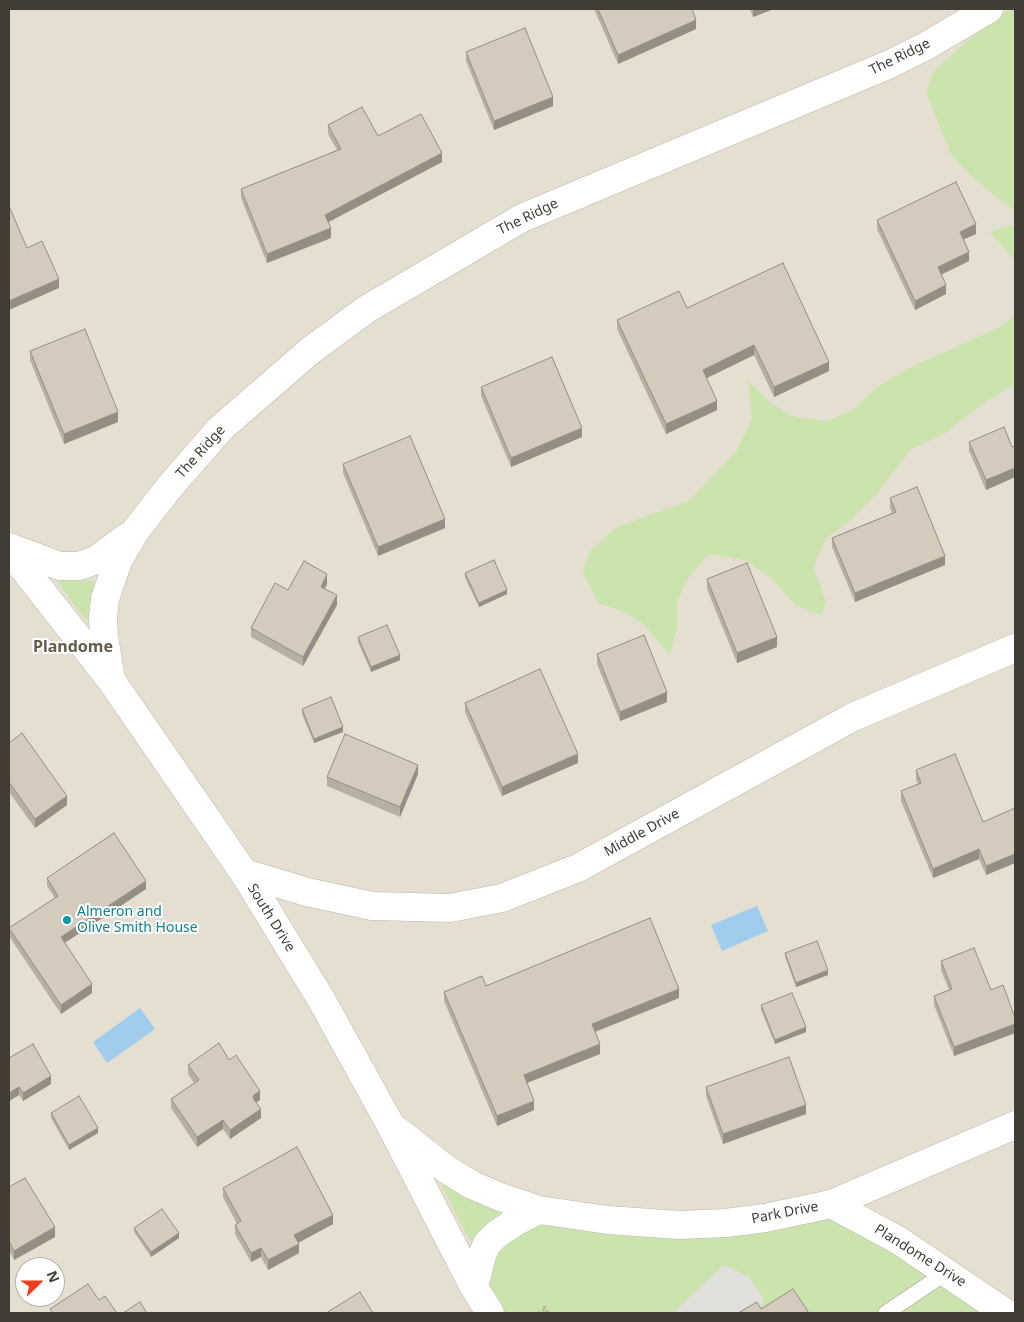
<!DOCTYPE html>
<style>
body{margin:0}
#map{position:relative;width:1024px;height:1322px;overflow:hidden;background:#f1ede3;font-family:"Noto Sans",sans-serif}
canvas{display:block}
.frame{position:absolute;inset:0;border:10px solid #423d34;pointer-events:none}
.north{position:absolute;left:15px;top:1257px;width:50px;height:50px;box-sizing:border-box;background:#fff;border:1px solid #b3b1ae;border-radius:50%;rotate:68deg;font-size:14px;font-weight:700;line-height:20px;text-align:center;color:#423d34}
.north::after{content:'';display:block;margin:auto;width:18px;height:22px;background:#f23c19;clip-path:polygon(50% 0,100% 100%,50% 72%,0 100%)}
</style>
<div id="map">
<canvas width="1024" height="1322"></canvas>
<div class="frame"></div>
<div class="north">N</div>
</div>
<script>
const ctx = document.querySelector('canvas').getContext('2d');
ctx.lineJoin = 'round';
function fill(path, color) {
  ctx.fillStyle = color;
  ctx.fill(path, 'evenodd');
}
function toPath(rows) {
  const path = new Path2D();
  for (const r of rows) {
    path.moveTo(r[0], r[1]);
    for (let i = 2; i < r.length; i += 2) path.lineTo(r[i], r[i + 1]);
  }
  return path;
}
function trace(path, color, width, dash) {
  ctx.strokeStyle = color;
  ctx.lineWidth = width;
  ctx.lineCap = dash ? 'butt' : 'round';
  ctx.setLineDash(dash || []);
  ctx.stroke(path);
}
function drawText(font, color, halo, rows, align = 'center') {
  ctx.font = font + ' "Noto Sans",sans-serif';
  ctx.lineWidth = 4;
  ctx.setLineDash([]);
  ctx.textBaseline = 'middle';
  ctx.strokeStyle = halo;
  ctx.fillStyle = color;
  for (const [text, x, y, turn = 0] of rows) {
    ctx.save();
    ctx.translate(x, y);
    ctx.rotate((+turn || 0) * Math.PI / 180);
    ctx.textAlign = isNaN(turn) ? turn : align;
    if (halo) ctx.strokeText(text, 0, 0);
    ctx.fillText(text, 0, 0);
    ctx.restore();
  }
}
fill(toPath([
 [9,9,1015,9,1015,1313,9,1313],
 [25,1267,55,1267,55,1297,25,1297]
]), '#e5dfd1');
fill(toPath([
 [1010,9,1015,9,1015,212,970,175,952,156,926,93,933,72,970,39],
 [1015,224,1015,260,990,232],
 [1015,315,1015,384,982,404,944,434,911,449,876,495,846,524,826,539,817,557,814,570,826,601,822,615,797,606,771,578,745,560,709,554,689,577,677,601,677,628,670,655,642,623,622,611,598,603,583,571,590,551,617,527,689,501,737,450,752,418,748,381,772,404,795,417,827,421,853,410,876,388,905,370,1000,327],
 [57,580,91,581,94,583,89,618,83,617],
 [444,1183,468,1198,500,1213,503,1217,474,1240,470,1241,442,1186],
 [831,1204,1006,1313,490,1313,482,1255,515,1222,608,1220]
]), '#cbe4ad');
fill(toPath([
 [724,1265,749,1277,764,1300,757,1313,673,1313]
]), '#e1dfdc');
fill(toPath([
 [757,906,768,931,722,951,711,925],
 [140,1008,155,1029,107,1063,93,1042]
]), '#a0cded');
const service = toPath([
 [886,1313,947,1272]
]);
const minor = toPath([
 [9,547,60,566,79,566,96,560,127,537],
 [9,550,111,680,244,873,321,999,390,1124,474,1287,490,1313],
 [111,680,104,636,103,617,105,599,118,561,136,530,172,484,221,428,311,350,367,309,522,218,890,64,926,46,989,9],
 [244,873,307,892,372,906,450,908,502,898,578,868,853,717,1015,648],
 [398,1131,446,1169,472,1185,500,1197,539,1210,608,1220,679,1225,726,1223,765,1218,831,1204,1015,1125],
 [831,1204,898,1240,1006,1313],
 [474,1287,482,1255,487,1244,497,1234,515,1222,539,1210]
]);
trace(service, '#bfb7a9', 17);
trace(minor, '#bfb7a9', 29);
trace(toPath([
 [544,1306,548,1313],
 [538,1313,546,1309]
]), '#bdb098', 3, [2.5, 2.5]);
trace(service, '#fff', 15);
trace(minor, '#fff', 28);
fill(toPath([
 [594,9,692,9,696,29,618,64],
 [750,9,774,9,753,17],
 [466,52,553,106,494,130,466,61],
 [328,125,378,136,442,162,328,222,331,238,267,263,241,198,241,189,337,150,328,134],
 [877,220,976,234,964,239,969,261,941,275,946,294,915,310,877,229],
 [687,308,829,371,774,397,754,355,706,378,717,410,666,434,617,329,617,320],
 [30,351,118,422,64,444,30,360],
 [481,387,582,437,511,467,481,396],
 [969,442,1012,447,1015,446,1015,477,986,490,969,451],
 [343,464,445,528,378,556,343,473],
 [890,498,945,565,855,602,832,547,832,538,892,513,890,507],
 [465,573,507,594,479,607,465,578],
 [707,579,777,647,737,663,707,589],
 [327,584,325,589,337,605,303,666,251,637,251,628,288,590],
 [358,637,400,660,371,672,358,642],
 [597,654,667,702,620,721,597,664],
 [465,703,578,763,502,796,465,712],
 [302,709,343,732,314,743,302,714],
 [9,743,67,805,35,828,9,792],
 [916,770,983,822,1015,808,1015,863,986,875,979,859,933,878,901,801,901,791,918,784,916,780],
 [418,774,400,817,327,786,327,777],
 [47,878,146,889,65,943,92,993,61,1014,9,936,9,928,55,898,47,886],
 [785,953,828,975,796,987,785,957],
 [941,961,991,990,1015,1018,1015,1033,954,1056,934,1005,934,996,949,990,941,970],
 [486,986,679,998,595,1032,600,1054,527,1083,534,1110,497,1126,444,1001,444,992],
 [761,1005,806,1032,775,1044,761,1010],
 [9,1058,51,1084,23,1101,19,1095,9,1101],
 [229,1060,260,1100,256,1102,261,1118,230,1139,223,1129,197,1147,171,1108,171,1099,194,1083,188,1074,188,1065],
 [706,1087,806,1114,723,1144,706,1096],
 [51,1113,98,1133,69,1150,51,1118],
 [9,1187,55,1237,14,1260,9,1250],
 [223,1188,333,1224,298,1243,299,1253,268,1270,261,1257,251,1262,235,1234,235,1225,237,1224,223,1197],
 [134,1228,179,1238,151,1257,134,1232]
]), '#b7afa2');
fill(toPath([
 [753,9,774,9,753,17],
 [696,20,696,29,618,64,618,55],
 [553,97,553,106,494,130,494,121],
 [442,153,442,162,325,224,325,215],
 [976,224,976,234,960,241,960,232],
 [331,228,331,238,267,263,267,254],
 [969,252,969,261,938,276,938,267],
 [59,279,59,288,9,310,9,301],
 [946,285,946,294,915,310,915,301],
 [754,345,754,355,703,380,703,370],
 [829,362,829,371,774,397,774,387],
 [717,401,717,410,666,434,666,424],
 [118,412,118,422,64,444,64,434],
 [582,428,582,437,511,467,511,458],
 [1015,468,1015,477,986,490,986,480],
 [445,519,445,528,378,556,378,547],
 [945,556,945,565,855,602,855,593],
 [327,574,327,584,321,596,321,587],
 [507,590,507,594,479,607,479,603],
 [337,595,337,605,303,666,303,657],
 [777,637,777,647,737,663,737,653],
 [400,655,400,660,371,672,371,667],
 [667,692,667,702,620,721,620,712],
 [343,727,343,732,314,743,314,739],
 [578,754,578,763,502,796,502,787],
 [418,765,418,774,400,817,400,807],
 [67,796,67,805,35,828,35,819],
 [979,849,979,859,933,878,933,869],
 [1015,854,1015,863,986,875,986,866],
 [146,881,146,889,61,945,61,937],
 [828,970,828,975,796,987,796,983],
 [92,984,92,993,61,1014,61,1005],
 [679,989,679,998,592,1033,592,1024],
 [1015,1024,1015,1033,954,1056,954,1047],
 [806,1027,806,1032,775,1044,775,1040],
 [600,1044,600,1054,524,1084,524,1075],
 [51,1076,51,1084,23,1101,23,1093],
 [19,1087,19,1095,9,1101,9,1093],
 [260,1091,260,1100,254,1104,253,1107,254,1095],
 [534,1101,534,1110,497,1126,497,1116],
 [806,1105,806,1114,723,1144,723,1134],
 [261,1109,261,1118,230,1139,230,1130],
 [223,1120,223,1129,197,1147,197,1137],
 [98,1128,98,1133,69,1150,69,1145],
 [333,1215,333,1224,294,1245,294,1235],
 [55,1227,55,1237,14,1260,14,1251],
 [179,1233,179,1238,151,1257,151,1252],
 [299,1244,299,1253,268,1270,268,1260],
 [261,1248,261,1257,251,1262,251,1253]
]), '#958e84');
const building = toPath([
 [598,9,692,9,696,20,618,55,598,9],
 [525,28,553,97,494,121,466,52,525,28],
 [362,107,378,136,421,114,442,153,325,215,331,228,267,254,241,189,341,149,328,125,362,107],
 [956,182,976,224,960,232,969,252,938,267,946,285,915,301,877,220,956,182],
 [9,206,27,248,42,241,59,279,9,301,9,206],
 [783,263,829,362,774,387,754,345,703,370,717,401,666,424,617,320,679,291,687,308,783,263],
 [85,329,118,412,64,434,30,351,85,329],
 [552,357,582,428,511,458,481,387,552,357],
 [1004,427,1012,447,1015,446,1015,468,986,480,969,442,1004,427],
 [410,436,445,519,378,547,343,464,410,436],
 [917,487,945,556,855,593,832,538,896,512,890,498,917,487],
 [494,560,507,590,479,603,465,573,494,560],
 [304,561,327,574,321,587,337,595,303,657,251,628,275,583,288,590,304,561],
 [747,563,777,637,737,653,707,579,747,563],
 [387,625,400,655,371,667,358,637,387,625],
 [644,635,667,692,620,712,597,654,644,635],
 [540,669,578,754,502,787,465,703,540,669],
 [331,697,343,727,314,739,302,709,331,697],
 [22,733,67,796,35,819,9,782,9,743,22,733],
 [345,734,418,765,400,807,327,777,345,734],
 [955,754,983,822,1015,808,1015,854,986,866,979,849,933,869,901,791,921,783,916,770,955,754],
 [114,833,146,881,61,937,92,984,61,1005,9,928,58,896,47,878,114,833],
 [650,918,679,989,592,1024,600,1044,524,1075,534,1101,497,1116,444,992,482,976,486,986,650,918],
 [817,941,828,970,796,983,785,953,817,941],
 [974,948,991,990,1003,985,1015,1018,1015,1024,954,1047,934,996,952,989,941,961,974,948],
 [792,993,806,1027,775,1040,761,1005,792,993],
 [219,1043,229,1060,236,1055,260,1091,254,1095,253,1098,261,1109,230,1130,223,1120,197,1137,171,1099,199,1080,188,1065,219,1043],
 [33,1044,51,1076,23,1093,19,1087,9,1093,9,1058,33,1044],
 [789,1057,806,1105,723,1134,706,1087,789,1057],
 [79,1096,98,1128,69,1145,51,1113,79,1096],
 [297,1147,333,1215,294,1235,299,1244,268,1260,261,1248,251,1253,235,1225,241,1221,223,1188,297,1147],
 [25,1178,55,1227,14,1251,9,1241,9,1187,25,1178],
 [162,1209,179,1233,151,1252,134,1228,162,1209],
 [88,1284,99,1300,105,1296,117,1313,53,1313,50,1309,88,1284],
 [793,1289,809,1313,738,1313,757,1302,761,1309,793,1289],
 [360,1292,373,1313,326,1313,360,1292],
 [140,1302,147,1313,123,1313,140,1302]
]);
fill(building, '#d5cbbc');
trace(building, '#958e84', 1);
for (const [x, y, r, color] of [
 [67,920,5,"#0f9aa8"]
]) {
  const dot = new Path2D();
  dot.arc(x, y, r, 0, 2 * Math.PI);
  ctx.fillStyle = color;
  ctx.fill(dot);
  trace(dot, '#fff', 2);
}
drawText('14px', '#423d34', '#fff', [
 ["The Ridge",900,57,-26],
 ["The Ridge",528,217,-26],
 ["The Ridge",201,452,-48],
 ["Middle Drive",642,833,-29],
 ["South Drive",271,918,58],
 ["Park Drive",785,1213,-11],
 ["Plandome Drive",920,1256,32]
]);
drawText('14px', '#0d838f', '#fff', [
 ["Almeron and",77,912],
 ["Olive Smith House",77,928]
], 'left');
drawText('bold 16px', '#655b4b', '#fff', [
 ["Plandome",73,647]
]);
</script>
